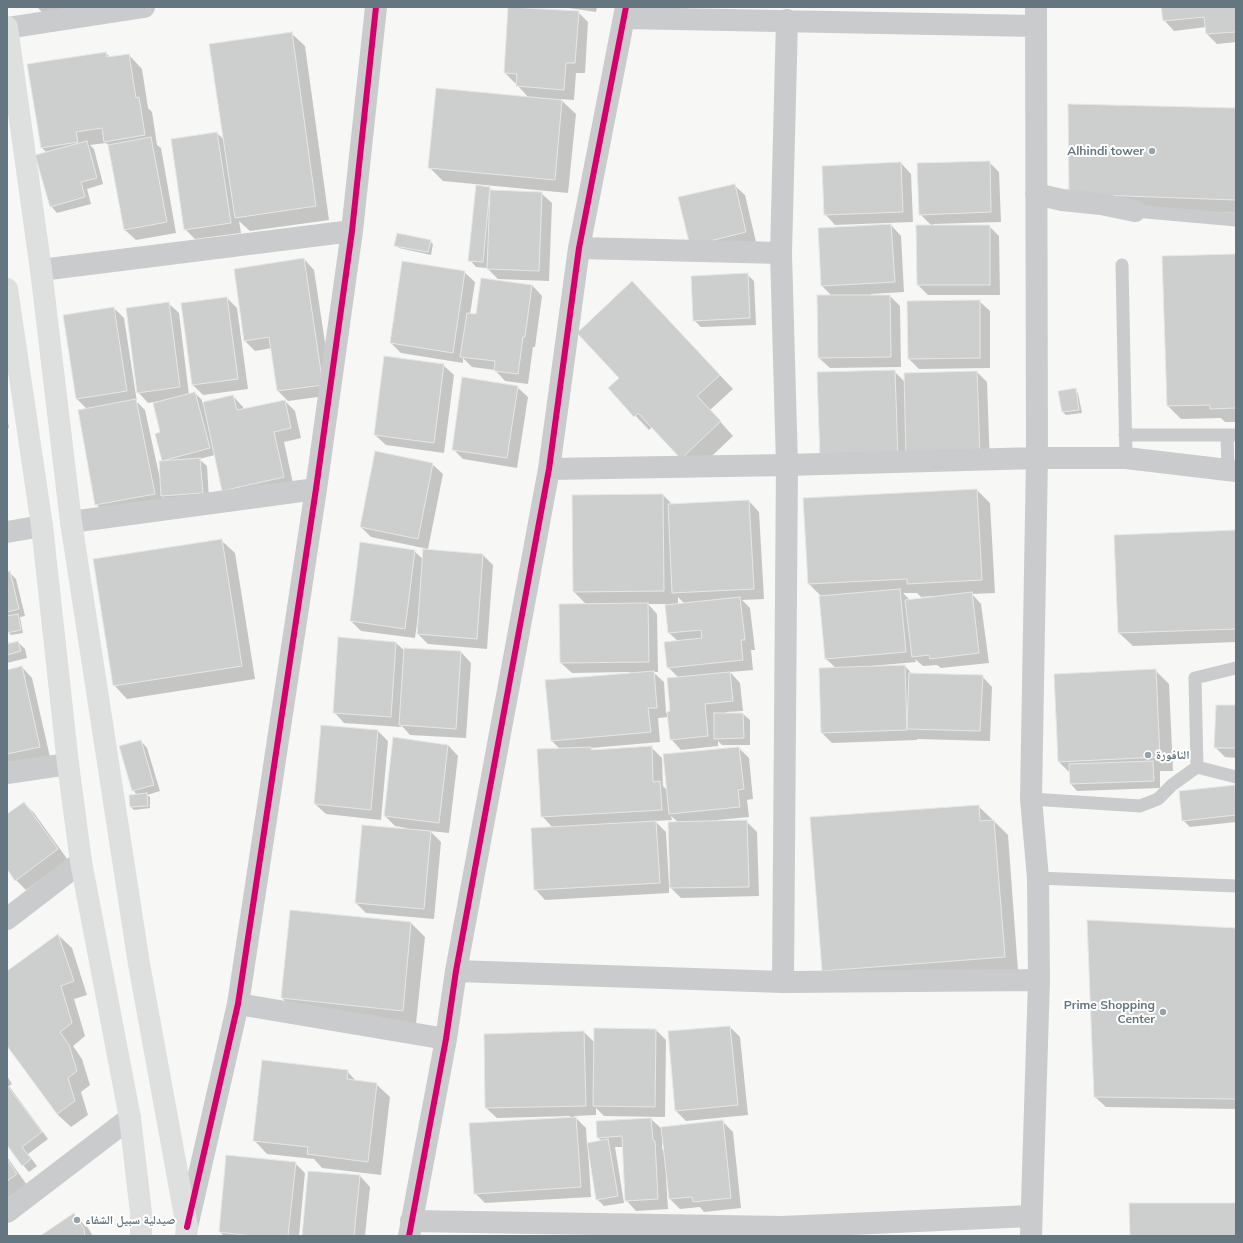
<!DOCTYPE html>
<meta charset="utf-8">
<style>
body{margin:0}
#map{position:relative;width:1243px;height:1243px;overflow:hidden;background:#f7f7f6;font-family:Mulish,sans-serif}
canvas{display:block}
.frame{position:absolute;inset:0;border:8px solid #64767f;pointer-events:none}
</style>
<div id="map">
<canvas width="1243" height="1243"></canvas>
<div class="frame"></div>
</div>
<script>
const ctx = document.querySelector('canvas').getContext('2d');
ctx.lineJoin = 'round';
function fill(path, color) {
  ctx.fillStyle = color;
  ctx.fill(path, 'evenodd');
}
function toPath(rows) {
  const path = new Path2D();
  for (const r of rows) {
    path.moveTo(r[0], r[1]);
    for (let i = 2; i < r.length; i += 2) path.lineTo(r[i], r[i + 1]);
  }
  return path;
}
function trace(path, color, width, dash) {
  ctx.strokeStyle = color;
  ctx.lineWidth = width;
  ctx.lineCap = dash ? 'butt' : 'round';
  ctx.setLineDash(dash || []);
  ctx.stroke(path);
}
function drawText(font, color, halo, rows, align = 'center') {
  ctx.font = font + ' Mulish,"Noto Naskh Arabic",sans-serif';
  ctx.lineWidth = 4;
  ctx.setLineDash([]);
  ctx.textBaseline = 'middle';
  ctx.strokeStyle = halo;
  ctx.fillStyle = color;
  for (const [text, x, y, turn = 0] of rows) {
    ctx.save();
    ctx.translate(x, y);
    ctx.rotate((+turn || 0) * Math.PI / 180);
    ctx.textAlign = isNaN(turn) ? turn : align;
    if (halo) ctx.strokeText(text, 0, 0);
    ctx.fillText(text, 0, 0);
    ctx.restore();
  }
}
fill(toPath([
 [37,7,86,7,45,15],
 [509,7,578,12,588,22,585,73,576,73,574,100,560,99,576,114,568,193,443,181,429,167,529,98,518,86,518,83,515,83,505,73],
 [562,7,597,7,596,12],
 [1163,7,1236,7,1236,42,1217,44,1207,34,1206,27,1174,31,1164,20],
 [291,33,305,46,329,220,250,231,239,221,241,233,195,239,185,229,217,133,225,141],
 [106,53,111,58,129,55,142,69,148,108,152,112,157,145,161,148,176,233,136,240,125,230,110,146,106,143,90,145,94,149,103,184,87,189,91,204,57,213,51,206,47,153,42,148],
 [1236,109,1236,213,1084,207],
 [989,162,999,172,1001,222,933,224,933,226,989,226,999,236,1000,295,928,295,918,285,932,226,920,214],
 [901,163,911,174,913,222,835,225,825,214],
 [734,185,745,195,756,242,691,245],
 [489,188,493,191,541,193,552,203,549,281,498,279,487,268,476,267,470,260],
 [891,225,901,236,904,292,871,294,871,296,890,296,900,306,901,367,830,368,819,358,832,296,822,286],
 [430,241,433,244,431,255,399,248,396,245],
 [1236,255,1236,422,1225,422,1221,418,1181,419,1168,406],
 [304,259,314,270,333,395,288,401,278,391,272,348,255,351,245,341],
 [464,272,475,282,470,314,477,315,482,279,532,285,542,296,535,347,533,347,528,384,505,381,495,370,472,367,463,358,463,363,401,353,391,343],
 [747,274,754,281,756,325,701,327,694,320],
 [632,282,733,389,710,410,733,436,695,472,652,427,649,430,609,388,620,378],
 [227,298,237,308,248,389,203,395,193,385,182,304],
 [979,301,990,311,990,368,919,369,909,359],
 [168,303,179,313,189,395,195,393,202,400,202,403,233,396,243,407,244,410,285,401,295,411,301,438,284,442,294,488,223,491,215,455,199,459,207,466,209,499,169,502,163,497,165,504,106,514,96,504,87,409,77,399,64,316,114,308,124,318,137,402,145,410,160,479,161,478,165,462,163,460,160,401,148,403,138,392],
 [443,365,454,375,444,453,386,445,375,435],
 [894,371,905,382,905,374,977,372,987,382,990,466,831,470],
 [517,387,528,397,517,468,463,459,453,449],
 [1075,389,1078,393,1082,413,1066,415,1063,412],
 [7,417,9,428,7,428],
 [432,464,443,474,428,549,371,537,361,527],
 [977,490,990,503,995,593,972,594,981,604,989,663,941,668,937,665,923,666,915,659,916,662,871,666,871,667,905,666,912,674,982,676,992,687,990,741,917,739,917,740,832,743,822,733,836,668,826,659,822,597,809,584,804,498],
 [903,593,917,593,921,597,934,596,934,598,910,600],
 [663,495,673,505,749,501,759,512,764,599,742,600,750,608,755,650,751,650,753,670,730,672,740,683,743,711,726,712,726,714,743,714,750,720,750,745,722,745,718,741,718,746,681,750,671,739,668,717,658,718,660,742,591,748,593,751,651,747,662,758,663,786,667,790,739,748,749,758,753,799,747,800,749,817,718,820,718,822,747,822,757,832,759,896,681,898,669,886,669,893,545,900,535,889,553,828,542,816,560,749,551,740,630,674,630,672,572,673,561,663,587,605,574,592],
 [678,597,685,604,678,604],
 [648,604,666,604,669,633,678,641,668,667,679,678,671,712,666,713,664,682,653,672,658,672,657,614],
 [671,816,679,823,671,884,669,885,666,832,655,821,672,820],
 [1236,531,1236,642,1133,646,1119,633],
 [221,540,235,553,255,679,127,699,114,685],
 [361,544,414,551,423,559,483,555,493,565,487,649,428,644,418,634,419,616,418,616,415,638,361,631,351,621],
 [9,572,16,579,25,616,20,617,23,633,11,635,8,632,7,626,7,573],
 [7,637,9,645,18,642,25,649,27,658,7,663],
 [339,638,396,643,405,651,405,649,461,652,471,663,466,738,410,735,401,725,401,727,344,723,334,712],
 [22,667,32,678,50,757,7,767,7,671],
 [1155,670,1169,684,1173,771,1160,771,1160,788,1077,791,1071,784,1070,773,1059,762],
 [1236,706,1236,758,1225,757,1215,747],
 [378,731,388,741,381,820,326,814,315,804],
 [394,739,448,745,458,756,449,833,430,831,441,842,434,919,366,913,356,903,406,829,406,828,395,826,385,816],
 [141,741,147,748,160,791,147,795,150,797,150,808,134,810,131,807,137,795,133,790],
 [1235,786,1236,822,1190,827,1183,820,1180,792],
 [24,803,34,813,68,860,26,890,16,880,7,868,7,815],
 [978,806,992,819,992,821,994,821,1008,835,1018,971,836,984,823,970],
 [291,911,411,923,425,937,416,1024,296,1012,282,998],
 [1236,929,1236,1109,1106,1107,1095,1097],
 [58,935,72,948,87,995,74,999,85,1036,73,1046,82,1059,90,1085,81,1092,88,1115,71,1127,57,1114,7,1044,7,972],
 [730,1027,740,1037,748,1115,686,1121,676,1111],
 [656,1030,666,1040,665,1117,604,1116,596,1108,596,1115,574,1116,586,1128,587,1144,602,1141,597,1137,597,1122,651,1119,663,1130,722,1121,733,1132,741,1208,704,1212,700,1207,680,1209,670,1199,668,1177,666,1177,668,1209,636,1211,626,1200,623,1147,615,1147,624,1203,604,1206,597,1199,589,1150,588,1150,591,1197,485,1203,475,1193,570,1118,570,1116,497,1118,486,1108,584,1032,595,1043],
 [662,1139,664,1139,665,1152,662,1149],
 [347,1071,357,1082,376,1084,390,1097,381,1175,322,1168,314,1159,267,1154,254,1140],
 [7,1076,12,1084,9,1086,48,1139,28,1154,37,1166,29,1172,23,1165,7,1144],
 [7,1157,27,1185,7,1198],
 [295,1163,305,1173,299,1236,224,1236,220,1232],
 [360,1176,370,1187,365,1236,303,1236],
 [74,1215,88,1228,93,1236,42,1236]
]), '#0003');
const building = toPath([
 [508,7,579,11,575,63,566,63,564,90,516,86,517,74,504,73,508,7],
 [1161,7,1236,7,1236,32,1206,34,1204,17,1163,21,1161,7],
 [292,32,316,206,235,218,209,44,292,32],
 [106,52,107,57,129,54,136,98,139,97,145,135,104,142,102,128,76,132,78,142,41,148,27,64,106,52],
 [436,88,562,100,555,180,428,168,436,88],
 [1068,104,1236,108,1236,200,1069,194,1068,104],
 [217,132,231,223,184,230,171,139,217,132],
 [151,137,167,222,124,230,108,145,151,137],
 [87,141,97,178,81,182,85,197,50,207,35,155,87,141],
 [990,161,991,212,919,215,917,163,990,161],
 [901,162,903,212,824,215,822,166,901,162],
 [735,184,746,232,690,246,678,197,735,184],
 [476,185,490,187,483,262,468,261,476,185],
 [490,190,542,192,539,271,487,269,490,190],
 [891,224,895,282,821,286,818,228,891,224],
 [916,225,990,225,990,285,917,285,916,225],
 [397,233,431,240,428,252,394,246,397,233],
 [1236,254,1236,408,1210,409,1210,405,1167,406,1162,256,1236,254],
 [304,258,323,385,277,391,269,337,244,341,234,269,304,258],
 [402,261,465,271,453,353,390,343,402,261],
 [748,273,750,318,693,321,691,276,748,273],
 [481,278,532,285,525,337,523,337,518,374,494,371,495,361,460,357,467,313,476,314,481,278],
 [632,281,720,375,697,396,721,421,681,459,638,413,634,417,608,388,619,378,577,333,632,281],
 [817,295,890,295,891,357,818,358,817,295],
 [227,297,238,379,192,385,181,303,227,297],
 [980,300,980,358,908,359,907,301,980,300],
 [169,302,180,387,137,393,126,308,169,302],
 [114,307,127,391,76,399,63,315,114,307],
 [384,356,444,364,434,443,374,435,384,356],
 [895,370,898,458,820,460,817,372,895,370],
 [977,371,980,456,906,458,904,373,977,371],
 [462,377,518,386,507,458,452,450,462,377],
 [1076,388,1079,410,1062,412,1058,391,1076,388],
 [195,392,210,448,162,461,155,434,160,432,153,403,195,392],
 [233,395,237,410,285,400,291,428,274,432,284,477,222,491,203,402,233,395],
 [136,399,155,494,95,505,78,410,136,399],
 [375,451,433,463,418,539,360,527,375,451],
 [200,458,203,493,161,496,159,461,200,458],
 [977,489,982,580,907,584,907,579,808,584,803,498,977,489],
 [663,494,664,591,573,592,572,495,663,494],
 [749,500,754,589,672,593,668,504,749,500],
 [1236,530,1236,629,1118,633,1114,535,1236,530],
 [222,539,242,666,113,686,93,559,222,539],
 [360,542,415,550,405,629,350,621,360,542],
 [423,549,483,554,477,639,417,634,423,549],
 [10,571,19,609,7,612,7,572,10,571],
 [900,589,906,652,825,659,819,596,900,589],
 [972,592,979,653,930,659,929,655,912,657,905,600,972,592],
 [740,597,745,640,741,640,743,660,667,668,664,642,702,638,701,630,668,633,665,605,740,597],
 [648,603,649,662,560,663,559,604,648,603],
 [18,614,21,630,7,633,7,616,18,614],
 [338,637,396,642,391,717,333,713,338,637],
 [18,641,21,651,7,655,7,644,18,641],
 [404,648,461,651,456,729,399,725,404,648],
 [905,665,907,730,821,733,819,668,905,665],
 [22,666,40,747,7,754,7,670,22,666],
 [1156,669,1160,757,1058,762,1054,674,1156,669],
 [654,671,657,708,648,708,651,732,551,741,545,680,654,671],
 [730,672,733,701,705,704,708,736,670,740,667,712,670,711,667,678,730,672],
 [909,673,983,675,980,731,907,729,909,673],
 [1216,705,1236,705,1236,748,1214,748,1216,705],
 [714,713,743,713,744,738,714,739,714,713],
 [321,725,378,730,371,810,314,804,321,725],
 [393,737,448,745,439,823,384,816,393,737],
 [141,740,154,785,132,791,119,746,141,740],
 [652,746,653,782,660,781,662,810,541,817,537,749,591,747,591,750,652,746],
 [739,747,744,789,738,790,740,807,669,814,663,754,739,747],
 [1153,761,1154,781,1070,784,1069,764,1153,761],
 [1235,785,1236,815,1182,821,1179,791,1235,785],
 [147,793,148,806,130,807,129,795,147,793],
 [24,802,58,849,15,881,7,869,7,814,24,802],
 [979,805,980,821,994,820,1005,957,822,971,810,817,979,805],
 [747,820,749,887,670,888,668,822,747,820],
 [656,821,660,883,534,890,531,828,656,821],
 [362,825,431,831,424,909,355,903,362,825],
 [290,910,411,922,403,1011,281,998,290,910],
 [1087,920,1236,928,1236,1099,1094,1097,1087,920],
 [58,934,74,981,61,986,72,1023,60,1032,69,1045,77,1071,68,1078,75,1101,57,1114,7,1046,7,971,58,934],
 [730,1026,738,1105,675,1111,668,1031,730,1026],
 [594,1028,656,1029,655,1107,593,1106,594,1028],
 [584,1031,586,1106,485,1108,484,1034,584,1031],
 [262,1060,348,1070,347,1079,377,1083,368,1162,307,1154,308,1147,253,1141,262,1060],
 [7,1085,42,1132,22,1147,31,1159,22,1166,7,1145,7,1085],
 [576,1117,581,1187,474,1194,469,1123,576,1117],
 [651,1118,653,1140,655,1141,658,1199,625,1201,622,1136,597,1138,596,1121,651,1118],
 [723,1120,731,1198,693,1202,692,1197,669,1199,661,1127,723,1120],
 [608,1139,618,1196,596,1200,587,1143,608,1139],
 [226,1155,296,1162,288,1236,252,1236,219,1232,226,1155],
 [7,1159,17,1174,7,1181,7,1159],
 [308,1171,360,1175,354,1236,302,1236,308,1171],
 [1129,1203,1236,1203,1236,1236,1130,1236,1129,1203],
 [74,1213,84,1229,85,1236,40,1236,74,1213]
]);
fill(building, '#cdcfcf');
trace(building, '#e6e6e6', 1);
trace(toPath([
 [1135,211,1236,220],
 [1122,265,1126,458],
 [1125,435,1236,435],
 [1227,435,1228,471],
 [1197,767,1195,678,1236,668],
 [1031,799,1140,806,1158,799,1172,785,1197,767,1236,777],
 [1038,878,1236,886]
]), '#c9cbcc', 13);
trace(toPath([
 [624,18,1036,26],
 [7,28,144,7],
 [1036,194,1062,200,1101,204,1135,211],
 [579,248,781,253],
 [41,270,352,231],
 [549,469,787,465,1037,458,1126,458,1236,471],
 [71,522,316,489],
 [7,532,42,526],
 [7,773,68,764],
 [7,919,81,862],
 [456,971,783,982,1039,980],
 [783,982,787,465,781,253,787,20],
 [238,1004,446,1039],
 [7,1212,130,1118],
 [411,1221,782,1227,1031,1216],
 [187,1227,238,1004,316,489,352,231,376,7],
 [409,1236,446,1039,456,971,549,469,579,248,626,7],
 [1031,1236,1039,980,1038,878,1031,799,1037,458,1036,7]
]), '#c9cbcc', 22);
trace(toPath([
 [7,27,41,270,71,522,139,964,187,1227,186,1236],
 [7,289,42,526,68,764,81,862,130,1118,141,1213,141,1236]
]), '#dedfdf', 22);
trace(toPath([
 [187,1227,238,1004,316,489,352,231,376,7],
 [409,1236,446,1039,456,971,549,469,579,248,626,7]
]), '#d6006c', 6);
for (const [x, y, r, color] of [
 [1152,151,4,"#97a3a9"],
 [1148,755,4,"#97a3a9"],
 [1163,1012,4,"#97a3a9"],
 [77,1220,4,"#97a3a9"]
]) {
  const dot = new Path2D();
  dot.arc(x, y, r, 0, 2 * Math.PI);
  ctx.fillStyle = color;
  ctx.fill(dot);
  trace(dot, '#fff', 1.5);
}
drawText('bold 12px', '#64767f', '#fff', [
 ["Alhindi tower",1144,151],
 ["النافورة",1156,755,"left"],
 ["Prime Shopping",1155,1005],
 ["Center",1155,1019],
 ["صيدلية سبيل الشفاء",85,1220,"left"]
], 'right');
</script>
